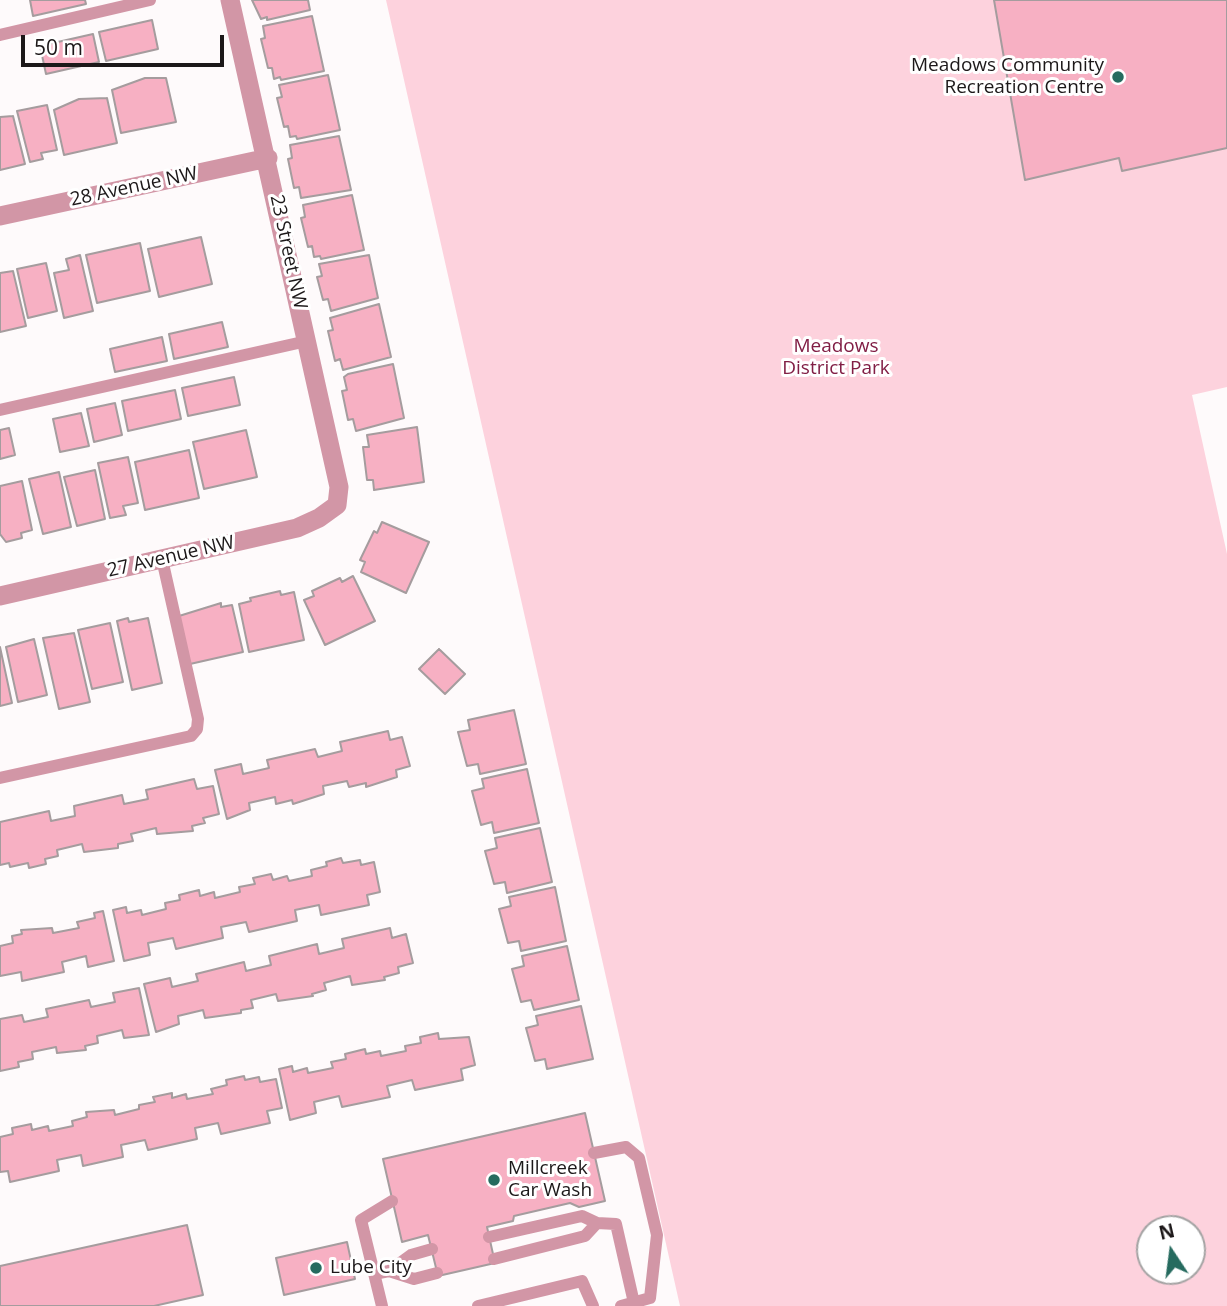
<!DOCTYPE html>
<style>
body{margin:0}
#map{position:relative;width:1227px;height:1306px;overflow:hidden;background:#fefafb;font-family:"Open Sans",sans-serif}
canvas{display:block}
.north{position:absolute;left:1136px;top:1215px;width:70px;height:70px;box-sizing:border-box;background:#fff;border:2px solid #a4a3a3;border-radius:50%;rotate:347deg;font-size:19px;font-weight:700;line-height:28px;text-align:center;color:#1c1819}
.north::after{content:'';display:block;margin:auto;width:24px;height:32px;background:#266b5f;clip-path:polygon(50% 0,100% 100%,50% 72%,0 100%)}
.scale{position:absolute;left:21px;top:35px;width:203px;height:32px;box-sizing:border-box;border:4px solid #1c1819;border-top:0;padding-left:9px;font-size:21px;line-height:24px;white-space:nowrap;color:#1c1819;-webkit-text-stroke:5px #fff;paint-order:stroke}
</style>
<div id="map">
<canvas width="1227" height="1306"></canvas>
<div class="north">N</div>
<div class="scale">50 m</div>
</div>
<script>
const ctx = document.querySelector('canvas').getContext('2d');
ctx.lineJoin = 'round';
function fill(path, color) {
  ctx.fillStyle = color;
  ctx.fill(path, 'evenodd');
}
function toPath(rows) {
  const path = new Path2D();
  for (const r of rows) {
    path.moveTo(r[0], r[1]);
    for (let i = 2; i < r.length; i += 2) path.lineTo(r[i], r[i + 1]);
  }
  return path;
}
function trace(path, color, width, dash) {
  ctx.strokeStyle = color;
  ctx.lineWidth = width;
  ctx.lineCap = dash ? 'butt' : 'round';
  ctx.setLineDash(dash || []);
  ctx.stroke(path);
}
function drawText(font, color, halo, rows, align = 'center') {
  ctx.font = font + ' "Open Sans",sans-serif';
  ctx.lineWidth = 6;
  ctx.setLineDash([]);
  ctx.textBaseline = 'middle';
  ctx.strokeStyle = halo;
  ctx.fillStyle = color;
  for (const [text, x, y, turn = 0] of rows) {
    ctx.save();
    ctx.translate(x, y);
    ctx.rotate((+turn || 0) * Math.PI / 180);
    ctx.textAlign = isNaN(turn) ? turn : align;
    if (halo) ctx.strokeText(text, 0, 0);
    ctx.fillText(text, 0, 0);
    ctx.restore();
  }
}
fill(toPath([
 [386,0,1227,0,1227,387,1192,395,1227,554,1227,1306,680,1306],
 [1150,1229,1192,1229,1192,1271,1150,1271]
]), '#fdd2dd');
const building = toPath([
 [30,0,85,0,86,4,33,16,30,0],
 [252,0,308,0,310,10,267,20,267,17,261,19,252,0],
 [994,0,1227,0,1227,148,1122,171,1119,158,1025,180,994,0],
 [312,16,324,71,281,80,280,77,274,79,272,68,268,68,261,39,265,38,263,26,312,16],
 [152,20,158,49,106,61,99,32,152,20],
 [93,34,99,62,46,74,40,46,93,34],
 [328,75,340,130,297,139,296,136,290,137,288,126,284,127,277,98,282,97,279,85,328,75],
 [145,78,166,78,176,122,121,133,112,90,145,78],
 [107,98,117,143,64,155,54,110,79,99,107,98],
 [47,105,57,150,41,153,43,159,30,162,17,111,47,105],
 [13,116,25,164,0,170,0,117,13,116],
 [339,136,351,190,301,198,299,187,294,188,288,159,292,158,290,145,339,136],
 [352,195,364,250,321,259,320,256,314,257,312,246,308,247,301,218,305,217,303,205,352,195],
 [201,237,212,284,159,297,148,249,201,237],
 [140,243,150,291,97,303,86,255,140,243],
 [80,255,93,311,64,318,54,273,69,270,66,259,80,255],
 [369,255,378,298,331,311,328,299,323,300,317,277,322,276,319,264,369,255],
 [46,263,57,311,28,318,17,269,46,263],
 [13,271,26,326,0,332,0,273,13,271],
 [379,304,391,357,343,370,340,359,335,361,328,331,333,330,330,318,379,304],
 [222,322,228,347,174,359,169,334,222,322],
 [162,337,167,361,115,372,110,349,162,337],
 [393,364,404,418,356,431,353,419,348,420,342,391,347,390,344,377,348,374,393,364],
 [234,377,240,405,188,416,182,388,234,377],
 [175,390,181,419,128,431,122,401,175,390],
 [115,403,122,435,94,442,87,409,115,403],
 [81,413,89,446,60,452,53,419,81,413],
 [417,427,424,482,374,490,373,480,367,480,363,447,369,447,367,435,417,427],
 [9,428,15,455,0,459,0,430,9,428],
 [246,430,257,477,204,489,193,442,246,430],
 [189,450,199,498,145,510,135,462,189,450],
 [128,457,138,503,123,506,126,515,110,518,98,463,128,457],
 [95,470,105,519,77,526,64,477,95,470],
 [59,472,71,527,43,534,29,479,59,472],
 [22,481,32,530,21,533,22,538,6,542,0,534,0,486,22,481],
 [382,522,429,542,406,593,361,572,365,562,360,560,374,531,377,533,382,522],
 [353,576,375,621,325,645,304,600,314,596,312,591,340,578,342,582,353,576],
 [280,591,281,595,294,592,304,640,249,652,239,604,251,601,250,598,280,591],
 [221,603,221,607,232,605,243,652,190,664,179,616,221,603],
 [128,618,129,622,148,618,162,683,132,690,117,621,128,618],
 [110,623,123,682,92,689,78,630,110,623],
 [74,633,90,702,59,709,43,638,74,633],
 [34,639,47,695,18,702,6,647,34,639],
 [0,647,12,703,0,706,0,647],
 [439,649,465,674,445,694,419,669,439,649],
 [514,710,526,764,480,774,478,764,467,766,458,732,470,730,468,720,514,710],
 [388,731,390,740,402,737,410,766,396,770,397,777,366,787,366,783,349,787,347,781,323,786,324,794,293,804,292,800,276,804,275,797,249,803,250,810,227,819,215,770,241,764,243,774,269,768,267,760,315,749,318,757,342,751,340,742,388,731],
 [527,769,539,823,494,833,492,822,481,825,472,791,484,788,482,779,527,769],
 [194,779,197,789,213,786,219,814,203,818,205,823,192,826,193,831,157,834,156,828,131,834,133,841,118,844,118,848,84,852,82,844,57,850,58,856,45,859,46,864,29,868,28,863,10,867,9,863,0,865,0,822,49,811,51,821,75,816,74,806,122,795,124,804,148,799,146,790,194,779],
 [540,828,552,882,507,893,505,882,494,884,485,851,497,848,495,838,540,828],
 [341,858,343,863,360,860,361,865,374,862,380,892,367,895,369,905,321,915,319,905,295,910,297,921,249,932,246,922,221,927,223,938,176,949,173,938,148,943,150,955,124,961,113,910,126,907,127,913,141,910,142,915,166,909,165,903,180,900,179,895,199,890,200,896,214,892,215,898,240,892,239,887,255,884,253,878,271,874,273,880,287,876,289,881,312,876,311,870,327,866,326,862,341,858],
 [555,887,566,941,521,951,519,941,508,943,499,909,511,906,509,897,555,887],
 [103,911,114,961,88,967,86,956,62,962,64,972,22,981,21,972,0,976,0,946,13,943,12,936,22,934,21,930,52,928,53,933,79,928,77,922,95,918,94,913,103,911],
 [390,928,392,938,406,934,413,963,398,967,399,973,384,977,385,980,352,985,350,976,324,983,326,990,312,994,313,996,278,1001,276,994,251,1000,253,1008,241,1010,241,1013,205,1018,203,1010,178,1016,179,1024,156,1032,144,984,170,978,172,987,198,981,196,974,244,962,246,971,271,965,269,956,317,944,319,954,344,948,342,939,390,928],
 [567,946,579,1000,534,1010,531,1000,521,1002,512,969,524,966,522,956,567,946],
 [139,988,149,1035,124,1038,122,1030,97,1036,98,1043,85,1046,86,1050,57,1053,56,1047,32,1052,33,1059,18,1062,19,1067,0,1071,0,1019,22,1015,24,1022,48,1017,46,1009,89,1000,91,1007,115,1002,113,993,139,988],
 [581,1006,593,1059,547,1069,545,1059,535,1061,526,1028,538,1025,536,1016,581,1006],
 [438,1033,439,1039,469,1037,475,1065,461,1069,463,1080,415,1090,412,1080,387,1086,390,1097,342,1107,339,1096,314,1102,316,1113,290,1120,279,1069,292,1066,293,1072,307,1068,308,1073,333,1068,331,1062,346,1059,345,1054,365,1049,366,1054,380,1051,381,1056,406,1051,405,1046,421,1043,420,1037,438,1033],
 [244,1076,245,1080,259,1077,260,1082,276,1079,282,1108,267,1111,270,1123,221,1134,218,1123,195,1128,197,1139,148,1150,145,1140,121,1145,123,1157,83,1166,81,1155,57,1160,59,1171,10,1182,8,1171,0,1172,0,1137,13,1134,12,1128,31,1124,32,1130,48,1126,49,1131,73,1126,72,1121,87,1117,86,1112,114,1110,115,1115,139,1109,139,1105,155,1102,153,1097,172,1093,172,1098,186,1094,187,1099,213,1094,211,1089,227,1085,226,1080,244,1076],
 [585,1113,605,1201,579,1207,570,1203,514,1216,513,1221,487,1227,495,1263,438,1276,428,1235,402,1242,383,1159,585,1113],
 [187,1225,203,1295,154,1306,0,1306,0,1266,187,1225],
 [347,1242,355,1279,284,1295,276,1258,347,1242]
]);
fill(building, '#f7b0c3');
trace(building, '#a59c9e', 2);
trace(toPath([
 [0,35,150,0],
 [0,410,307,341],
 [0,778,191,736,197,729,198,719,162,559],
 [594,1153,626,1147,639,1158,657,1235,650,1298,621,1306],
 [489,1237,582,1216,597,1223],
 [494,1259,585,1236,597,1223,616,1224,634,1303],
 [389,1271,414,1279,437,1273],
 [374,1274,389,1271,411,1255,432,1249],
 [382,1306,361,1220,392,1201],
 [478,1306,582,1281,593,1306]
]), '#d296a6', 12);
trace(toPath([
 [0,216,268,158],
 [0,596,297,528,319,518,337,505,339,487,230,0]
]), '#d296a6', 19);
for (const [x, y, r, color] of [
 [1118,77,7,"#266b5f"],
 [494,1180,7,"#266b5f"],
 [316,1268,7,"#266b5f"]
]) {
  const dot = new Path2D();
  dot.arc(x, y, r, 0, 2 * Math.PI);
  ctx.fillStyle = color;
  ctx.fill(dot);
  trace(dot, '#fff', 2.5);
}
drawText('19px', '#1c1819', '#fff', [
 ["Meadows Community",1104,66,"right"],
 ["Recreation Centre",1104,88,"right"],
 ["Millcreek",508,1169],
 ["Car Wash",508,1191],
 ["Lube City",330,1268]
], 'left');
drawText('19px', '#1c1819', '#fff', [
 ["28 Avenue NW",134,187,-12],
 ["23 Street NW",288,252,78],
 ["27 Avenue NW",171,557,-13]
]);
drawText('19px', '#811e45', '#fff', [
 ["Meadows",836,347],
 ["District Park",836,369]
]);
</script>
